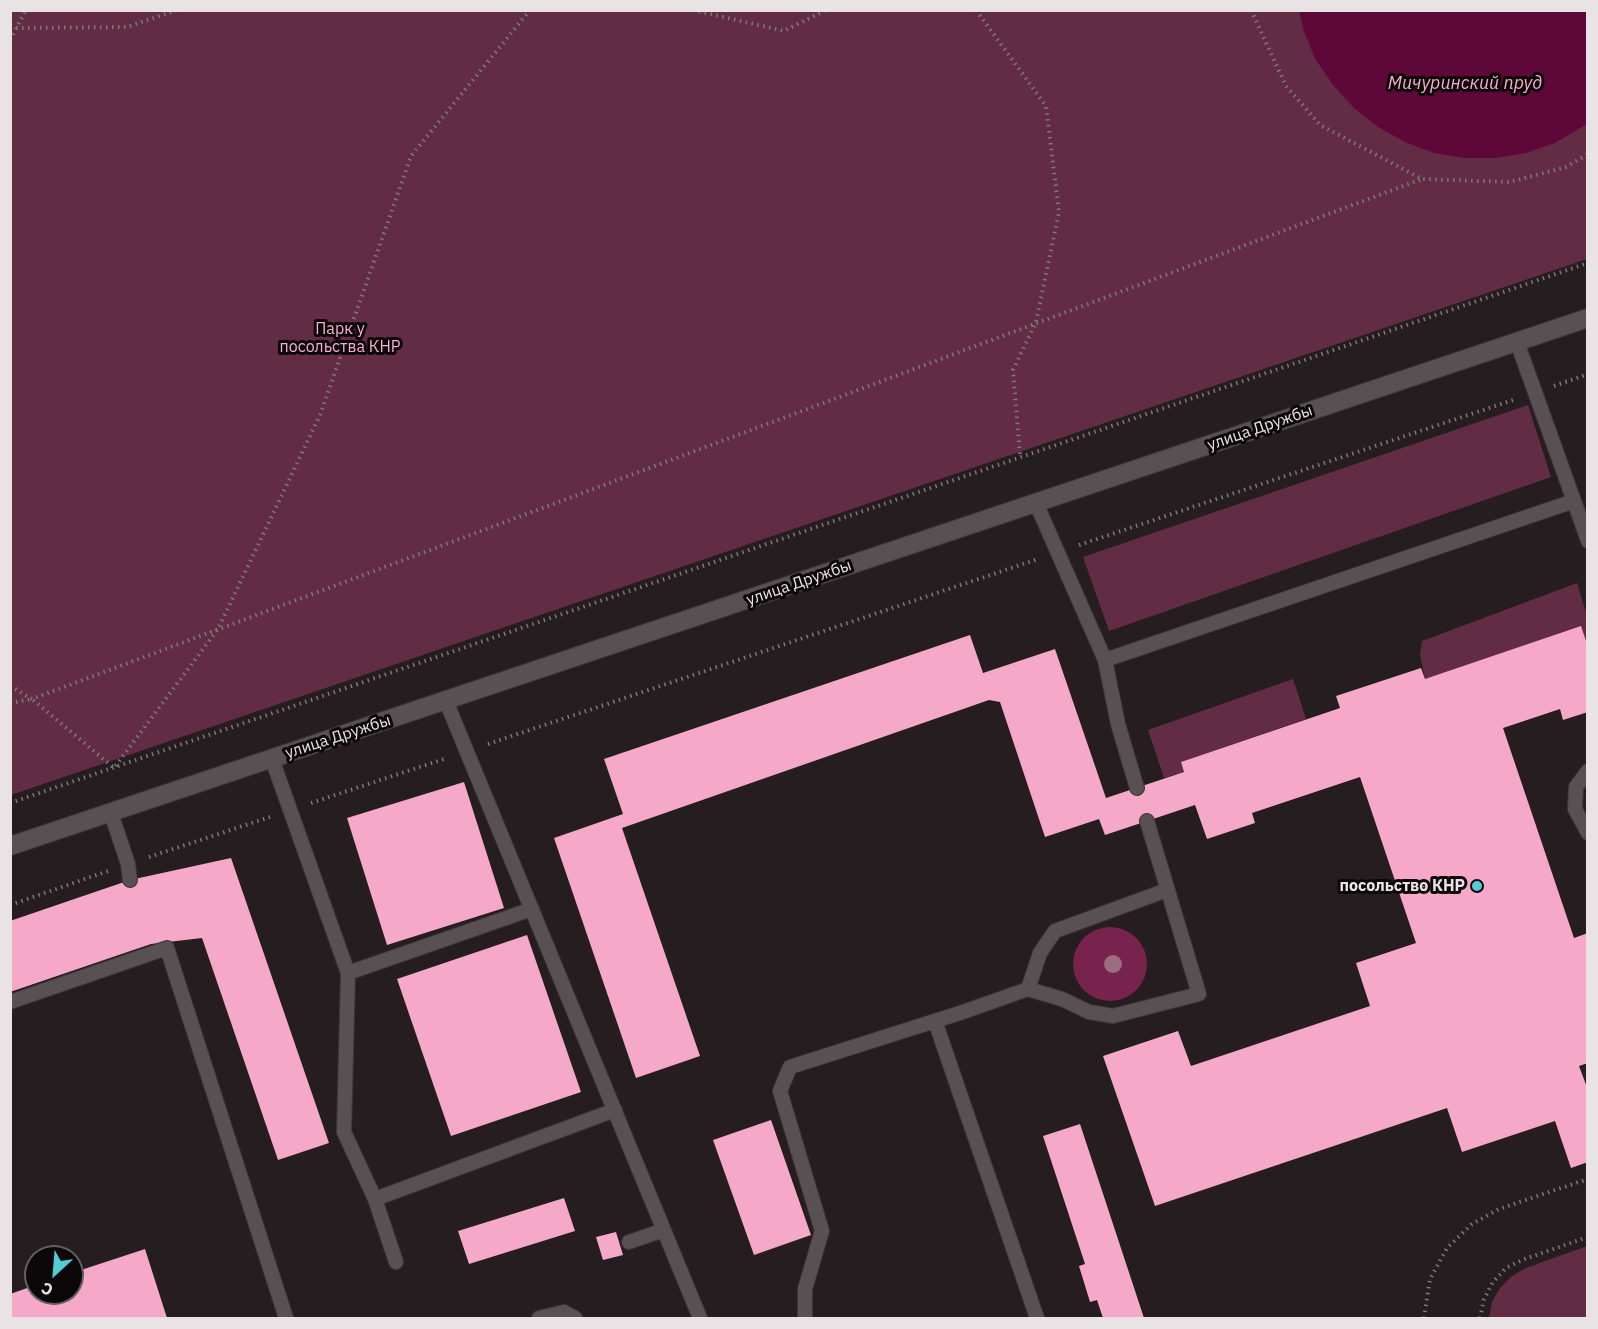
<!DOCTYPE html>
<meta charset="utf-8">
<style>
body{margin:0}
#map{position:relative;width:1598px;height:1329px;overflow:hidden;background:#251d20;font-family:"IBM Plex Sans",sans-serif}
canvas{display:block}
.frame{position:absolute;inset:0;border:12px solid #e9e3e5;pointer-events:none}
.north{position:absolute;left:24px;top:1245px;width:60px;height:60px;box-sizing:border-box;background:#0c0809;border:2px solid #646061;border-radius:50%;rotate:206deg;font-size:16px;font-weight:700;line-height:24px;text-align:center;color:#e9e3e5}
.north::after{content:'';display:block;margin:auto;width:21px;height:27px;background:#52ccd6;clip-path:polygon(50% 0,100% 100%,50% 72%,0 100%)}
</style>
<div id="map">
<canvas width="1598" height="1329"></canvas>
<div class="frame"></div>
<div class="north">С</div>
</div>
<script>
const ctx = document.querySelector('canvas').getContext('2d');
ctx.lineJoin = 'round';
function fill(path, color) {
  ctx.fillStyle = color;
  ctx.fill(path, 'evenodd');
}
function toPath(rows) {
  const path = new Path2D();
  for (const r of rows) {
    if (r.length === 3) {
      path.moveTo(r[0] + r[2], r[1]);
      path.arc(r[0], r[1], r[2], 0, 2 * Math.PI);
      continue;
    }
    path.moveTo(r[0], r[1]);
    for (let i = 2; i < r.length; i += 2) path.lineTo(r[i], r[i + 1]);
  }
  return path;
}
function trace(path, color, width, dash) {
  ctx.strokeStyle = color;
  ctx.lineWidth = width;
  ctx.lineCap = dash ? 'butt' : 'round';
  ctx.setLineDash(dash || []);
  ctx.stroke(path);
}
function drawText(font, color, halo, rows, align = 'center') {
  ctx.font = font + ' "IBM Plex Sans",sans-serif';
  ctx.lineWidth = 6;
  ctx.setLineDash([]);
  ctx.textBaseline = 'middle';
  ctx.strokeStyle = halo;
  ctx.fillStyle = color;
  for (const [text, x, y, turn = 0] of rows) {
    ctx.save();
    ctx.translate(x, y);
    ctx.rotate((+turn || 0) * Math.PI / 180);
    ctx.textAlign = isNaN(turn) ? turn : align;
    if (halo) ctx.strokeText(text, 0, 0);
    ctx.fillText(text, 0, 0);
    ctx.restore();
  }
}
fill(toPath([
 [10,11,1587,11,1587,259,11,795],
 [1528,405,1551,477,1109,631,1083,557],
 [1577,583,1587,616,1587,640,1425,679,1420,655,1422,641],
 [1293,679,1306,719,1181,762,1184,772,1164,778,1148,730],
 [1587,1246,1587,1318,1489,1318,1492,1302,1500,1288,1512,1276,1526,1268]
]), '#622c45');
fill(toPath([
 [1110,964,37]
]), '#77234e');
fill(toPath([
 [1299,11,1587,11,1587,124,1555,143,1526,153,1495,158,1465,158,1434,153,1405,142,1378,127,1354,108,1333,85,1316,60,1304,32]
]), '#5e0839');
fill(toPath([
 [1581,626,1586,641,1588,640,1588,712,1563,720,1560,709,1503,728,1574,938,1588,933,1588,1063,1579,1066,1588,1090,1588,1162,1571,1168,1555,1121,1462,1152,1447,1108,1155,1206,1103,1056,1178,1031,1191,1066,1370,1006,1356,963,1416,943,1360,777,1252,813,1255,823,1207,839,1195,805,1105,835,1099,819,1045,837,1000,702,989,700,622,828,700,1056,636,1078,554,838,623,814,604,759,970,635,983,673,1055,649,1106,798,1184,772,1181,762,1340,708,1336,696,1421,668,1425,679],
 [464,782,504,908,387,945,347,818],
 [231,858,329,1143,278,1160,202,938,151,944,10,992,10,921,130,880],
 [527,935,581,1092,451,1136,397,979],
 [771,1120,811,1235,754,1255,713,1140],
 [1080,1124,1144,1318,1103,1318,1097,1300,1090,1302,1079,1266,1085,1264,1043,1136],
 [564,1198,575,1231,469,1264,458,1231],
 [616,1232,623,1255,603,1260,596,1237],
 [145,1249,167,1318,10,1318,10,1294,36,1285,36,1293,72,1293,72,1273]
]), '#f5a8c8');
const lane = toPath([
 [1574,501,1588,541],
 [1036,503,1105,660,1574,501,1517,342],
 [1105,660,1118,724,1137,788],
 [446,701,700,1318],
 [272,759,348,973,344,1132,375,1199,396,1262],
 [1588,771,1576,787,1575,809,1588,833],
 [111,813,128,864,130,880],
 [348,973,532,909],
 [1028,989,1040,953,1055,931,1167,890],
 [10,1002,167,948,286,1318],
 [935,1021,1037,1318],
 [375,1199,615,1110],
 [629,1242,664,1230],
 [539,1318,564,1312,575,1318],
 [805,1318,805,1289,822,1231,780,1091,790,1067,960,1013,1028,989,1062,999,1089,1012,1113,1016,1199,994,1147,821]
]);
const street = toPath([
 [10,846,1588,318]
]);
trace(lane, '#3e373a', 16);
trace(street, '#3e373a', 20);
trace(toPath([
 [693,10,784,31,826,10],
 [976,10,1046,106,1059,212,1036,322,1013,370,1020,455],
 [1251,10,1286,86,1320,125,1422,179,1510,182,1566,167,1588,154],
 [10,28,127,27,177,10],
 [10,40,26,10],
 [1554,386,1588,374],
 [1079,545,1516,399],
 [10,686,32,699,1422,179],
 [10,703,32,699,114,768,218,629,320,415,411,156,530,10],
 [488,744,1038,559],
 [10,803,1588,263],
 [311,803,447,758],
 [149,857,270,817],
 [10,905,108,871],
 [1424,1318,1430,1279,1447,1248,1472,1224,1499,1209,1588,1179],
 [1480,1318,1484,1299,1493,1282,1506,1268,1522,1260,1588,1237]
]), '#7f787b', 4, [1.5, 4.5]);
trace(lane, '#595054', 14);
trace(street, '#595054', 18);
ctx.fillStyle = '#996d7f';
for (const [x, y] of [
 [1113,964]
]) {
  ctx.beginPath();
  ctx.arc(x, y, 9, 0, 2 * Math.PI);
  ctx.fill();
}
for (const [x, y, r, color] of [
 [1477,886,6,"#52ccd6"]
]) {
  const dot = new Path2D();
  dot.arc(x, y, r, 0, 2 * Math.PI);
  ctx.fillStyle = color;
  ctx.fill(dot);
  trace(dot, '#0c0809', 2);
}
drawText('16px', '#f8afcd', '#0c0809', [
 ["Парк у",340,329],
 ["посольства КНР",340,347]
]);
drawText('16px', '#e9e3e5', '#0c0809', [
 ["улица Дружбы",1260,428,-19],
 ["улица Дружбы",799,583,-19],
 ["улица Дружбы",338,737,-18]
]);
drawText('bold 16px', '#e9e3e5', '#0c0809', [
 ["посольство КНР",1465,886]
], 'right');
drawText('italic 18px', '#f8afcd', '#0c0809', [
 ["Мичуринский пруд",1465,84]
]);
</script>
